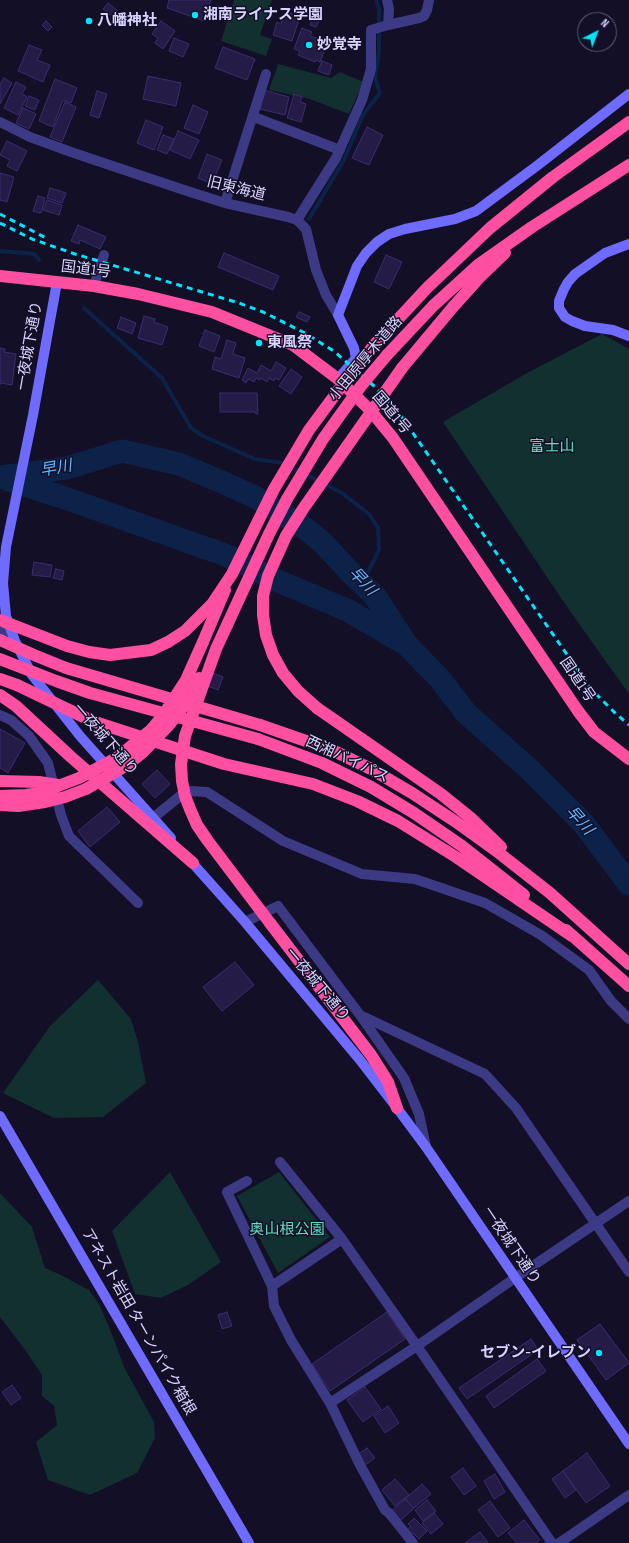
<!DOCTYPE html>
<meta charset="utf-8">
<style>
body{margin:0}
#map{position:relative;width:629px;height:1543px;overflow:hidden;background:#130f26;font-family:"Sofia Sans Condensed",sans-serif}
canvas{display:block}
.north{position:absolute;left:577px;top:12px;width:40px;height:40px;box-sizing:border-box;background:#130f26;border:1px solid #625e7d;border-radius:50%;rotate:42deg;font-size:11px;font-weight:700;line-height:16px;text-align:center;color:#d9d4ff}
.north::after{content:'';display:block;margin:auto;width:14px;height:18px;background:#00e5ff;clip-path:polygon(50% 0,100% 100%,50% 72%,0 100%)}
</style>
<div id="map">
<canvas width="629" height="1543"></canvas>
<div class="north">N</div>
</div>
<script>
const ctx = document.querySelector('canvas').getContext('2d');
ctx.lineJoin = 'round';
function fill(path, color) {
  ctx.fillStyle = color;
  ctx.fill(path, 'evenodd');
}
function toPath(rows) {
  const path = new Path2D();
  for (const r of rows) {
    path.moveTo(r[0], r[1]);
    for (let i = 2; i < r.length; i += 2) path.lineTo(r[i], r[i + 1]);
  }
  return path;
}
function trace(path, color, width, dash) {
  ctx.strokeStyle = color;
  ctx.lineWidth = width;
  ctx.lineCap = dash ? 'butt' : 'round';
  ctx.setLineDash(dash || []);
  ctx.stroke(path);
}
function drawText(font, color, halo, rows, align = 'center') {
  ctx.font = font + ' "Sofia Sans Condensed","Noto Sans JP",sans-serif';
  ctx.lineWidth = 3;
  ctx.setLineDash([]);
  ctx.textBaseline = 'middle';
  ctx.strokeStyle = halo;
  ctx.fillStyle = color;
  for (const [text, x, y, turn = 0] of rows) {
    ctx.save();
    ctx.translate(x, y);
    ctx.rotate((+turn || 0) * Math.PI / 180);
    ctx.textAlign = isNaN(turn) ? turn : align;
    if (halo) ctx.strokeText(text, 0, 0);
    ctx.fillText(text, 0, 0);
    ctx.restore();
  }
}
fill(toPath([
 [234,0,272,0,260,35,272,39,266,56,221,41],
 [278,64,331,78,340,72,363,82,349,114,307,98,269,90],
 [602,334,629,349,629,694,565,604,443,422,527,373],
 [98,980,131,1019,138,1042,146,1083,103,1117,54,1118,3,1093,50,1026],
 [170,1172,221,1262,188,1285,161,1298,135,1294,112,1231],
 [279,1172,330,1237,278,1273,237,1196],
 [0,1193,32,1227,45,1268,61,1275,89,1290,99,1304,109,1327,125,1369,154,1422,155,1438,137,1473,90,1495,48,1480,36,1442,57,1425,54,1406,42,1396,42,1375,26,1351,0,1317]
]), '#12302f');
trace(toPath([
 [309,219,344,160,363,115,380,93,375,78,379,51,379,9,376,0],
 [0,251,34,254,39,260],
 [84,308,162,378,191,428,203,436,255,459,283,463,342,493,369,514,378,528,379,550,362,584]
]), '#0c2248', 4);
trace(toPath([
 [0,477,67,468,122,451,179,464,224,483,255,497,302,526,322,542,350,572,375,596,407,645,439,678,466,713,529,769,583,823,629,884],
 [6,479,68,499,228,556,278,581,347,610,404,643]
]), '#0c2248', 23);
const building = toPath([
 [169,0,211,0,204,21,167,8,169,0],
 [108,3,118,11,114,17,103,9,108,3],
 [285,12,300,16,292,41,273,35,277,22,281,24,285,12],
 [313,17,320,19,316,27,310,25,313,17],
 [46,21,52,27,48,31,42,25,46,21],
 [161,21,175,31,163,49,155,43,158,38,152,34,161,21],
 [302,28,312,32,310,36,325,41,322,48,325,49,320,62,316,60,315,62,298,55,300,51,294,49,302,28],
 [174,38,189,44,183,57,169,51,174,38],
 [29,45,42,50,37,60,50,65,43,82,18,71,29,45],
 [223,47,255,59,247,80,215,68,223,47],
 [322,61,332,65,329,75,318,71,322,61],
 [148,76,181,83,176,106,143,99,148,76],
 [4,78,12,83,0,104,0,84,4,78],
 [55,79,77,88,71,103,63,100,53,127,39,121,55,79],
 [16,82,26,87,22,94,27,97,18,115,4,108,16,82],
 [264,90,289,97,285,115,260,109,264,90],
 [97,91,107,94,99,118,90,115,97,91],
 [294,94,302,97,300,102,306,104,301,122,287,118,294,94],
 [29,96,39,100,35,110,25,106,29,96],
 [65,102,76,107,62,142,50,137,65,102],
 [193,105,208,112,199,134,184,128,193,105],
 [23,108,36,114,29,129,16,123,23,108],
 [146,120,163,127,154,150,137,143,146,120],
 [367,127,383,135,369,165,352,158,367,127],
 [178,131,199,140,190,159,170,150,178,131],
 [163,135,174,139,167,154,157,150,163,135],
 [7,141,27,151,17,171,7,166,10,160,0,155,7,141],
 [207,154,222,160,212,184,198,178,207,154],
 [0,173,14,177,7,202,0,200,0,173],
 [50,188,66,193,62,203,47,198,50,188],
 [38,196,45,198,41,213,33,211,38,196],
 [47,200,62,205,59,215,43,210,47,200],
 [78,225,106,237,100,249,80,240,79,244,71,241,78,225],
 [224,253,279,276,273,290,218,267,224,253],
 [386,255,402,262,389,289,374,282,386,255],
 [299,312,310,317,307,322,296,317,299,312],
 [144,316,155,319,154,322,168,327,162,345,138,338,144,316],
 [121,317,136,323,132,334,117,328,121,317],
 [205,330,220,336,214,352,199,346,205,330],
 [227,340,236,343,233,354,245,358,239,378,212,369,215,357,221,359,227,340],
 [0,348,5,349,4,352,16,354,12,385,0,383,0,385,0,348],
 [276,362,286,368,279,380,275,378,274,381,269,378,267,382,261,378,260,380,256,378,254,382,248,379,246,383,242,380,248,368,257,373,261,365,271,371,276,362],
 [291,369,302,377,291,394,279,386,291,369],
 [220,393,257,393,258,414,256,414,255,412,220,412,220,393],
 [34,562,52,565,50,577,32,575,34,562],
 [56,569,64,571,62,580,53,578,56,569],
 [213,673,223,677,218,690,208,686,213,673],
 [0,729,25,743,8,773,0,768,0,729],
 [157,770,170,784,155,798,142,784,157,770],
 [107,807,120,822,90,847,78,831,107,807],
 [235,962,254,985,222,1011,203,987,235,962],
 [227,1312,232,1326,222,1329,218,1315,227,1312],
 [387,1312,405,1339,330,1391,312,1364,387,1312],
 [600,1324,629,1363,606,1380,577,1340,600,1324],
 [531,1339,538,1350,467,1399,459,1388,531,1339],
 [537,1359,546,1371,494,1408,486,1396,537,1359],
 [12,1385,21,1398,11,1405,2,1392,12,1385],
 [365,1387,381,1409,363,1422,347,1400,365,1387],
 [388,1406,399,1423,385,1433,374,1416,388,1406],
 [367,1448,375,1458,364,1466,356,1456,367,1448],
 [587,1453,610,1486,586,1503,563,1471,587,1453],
 [463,1468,476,1486,464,1495,451,1477,463,1468],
 [563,1471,576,1490,565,1498,552,1479,563,1471],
 [495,1474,505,1492,494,1499,484,1481,495,1474],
 [395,1479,409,1495,395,1506,382,1490,395,1479],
 [422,1484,431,1494,414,1508,405,1499,422,1484],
 [405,1499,414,1508,400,1521,389,1513,405,1499],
 [427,1500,436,1511,423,1521,415,1510,427,1500],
 [490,1501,510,1528,498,1537,478,1510,490,1501],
 [434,1513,443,1524,431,1534,422,1523,434,1513],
 [414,1518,427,1531,419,1539,413,1533,410,1536,405,1532,411,1526,408,1524,414,1518],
 [524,1520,540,1540,536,1543,517,1543,508,1533,524,1520],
 [480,1532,488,1543,465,1543,480,1532]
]);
fill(building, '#241b47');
trace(building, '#3b2d73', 1);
trace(toPath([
 [388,25,419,18,424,16,427,10,429,0],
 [254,117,340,150],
 [0,122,30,137,71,152,184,190,225,203,288,217,297,220,306,229,316,270,326,295,338,315],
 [225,203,266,74],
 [297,220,336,158,362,100,371,69,371,30,388,25,389,9,387,0],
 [94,286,104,255],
 [0,632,11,631],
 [0,715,11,720,29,736,48,763,61,815,69,836,138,903],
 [153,818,185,792,189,791,207,792,283,841,362,874,415,879,485,903,541,935,589,970,611,1001,629,1019],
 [245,922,278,906,360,1015,404,1078,419,1114,426,1147],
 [360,1015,485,1074,516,1108,629,1272],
 [280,1162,342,1239,417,1346,552,1543],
 [247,1181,227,1192,272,1286,274,1306,291,1340,330,1403,360,1465,385,1510,389,1513,413,1543],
 [272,1286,342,1239],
 [330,1403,417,1346,515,1278,629,1201],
 [559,1543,629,1495]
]), '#3d3a85', 10);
trace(toPath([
 [629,244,605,253,575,274,568,282,564,289,559,301,559,308,565,317,572,321,585,326,613,330,629,336],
 [57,282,33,415,6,547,3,583,6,616,15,641,32,675,80,736,171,838],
 [338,379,356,358,354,348,338,315,357,266,366,253,377,242,389,234,405,229,455,219,476,211,538,165,629,94],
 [188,858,245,922,360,1060,397,1108,426,1147,629,1444],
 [0,1116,249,1543]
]), '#6f6bff', 10);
trace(toPath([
 [0,276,94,286,138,294,212,312,293,345,338,379,370,410,393,438,578,711,594,732,629,759],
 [375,344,427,288,490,228,553,177,629,122],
 [387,355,433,306,478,265,532,227,629,165],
 [402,368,453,307,480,277,505,253],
 [203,642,225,590],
 [0,679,17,685],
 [0,695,16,706,71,757,193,863],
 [317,708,441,794,472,819,501,847],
 [92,721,224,764,313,784,357,801,398,821,456,857,572,936],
 [260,725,332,750,371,769,412,793,456,822,499,853,550,893,629,964],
 [258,739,322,763,371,787,414,813,462,846,524,895],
 [270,923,371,1055,388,1082,397,1108],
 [566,930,629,986]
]), '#ff4fa3', 12);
trace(toPath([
 [0,214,48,239],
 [0,223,32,239,75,254,239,303,263,312,307,334,335,352,374,386,401,416,591,689,614,712,629,725]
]), '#00e5ff', 3, [6, 5]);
trace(toPath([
 [0,620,67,646,89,652,110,655,151,650,168,642,185,631,212,604,232,574,274,489,309,430,349,376,375,344],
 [0,640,34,655,66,668,260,725],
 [0,659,56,681,90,693,258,739],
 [17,685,92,721],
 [317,708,298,691,283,673,273,655,266,635,263,615,263,596,268,576,286,536,303,509,402,368],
 [0,781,39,782,58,785],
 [0,796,26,795,40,793,79,778,118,757,151,730,162,717,186,680,203,642],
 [0,805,18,806,45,802,65,797,86,789,127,765,143,752,169,725,183,707,199,678],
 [270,923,208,841,197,825,190,809,185,796,182,781,181,764,185,736,216,649,269,534,287,499,323,439,361,386,387,355]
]), '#ff4fa3', 12);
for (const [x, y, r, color] of [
 [195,15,4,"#00e5ff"],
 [89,21,4,"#00e5ff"],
 [309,45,4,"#00e5ff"],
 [259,343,4,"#00e5ff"],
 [599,1353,4,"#00e5ff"]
]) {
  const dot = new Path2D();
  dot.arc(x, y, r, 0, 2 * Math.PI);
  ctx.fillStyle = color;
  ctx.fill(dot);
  trace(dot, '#130f26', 1.5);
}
drawText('bold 15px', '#d9d4ff', '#130f26', [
 ["湘南ライナス学園",203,15],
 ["八幡神社",97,21],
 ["妙覚寺",317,45],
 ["東風祭",267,343],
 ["セブン-イレブン",591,1353,"right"]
], 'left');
drawText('15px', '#d9d4ff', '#130f26', [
 ["旧東海道",236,189,14],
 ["国道1号",86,270,7],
 ["一夜城下通り",30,346,-80],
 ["小田原厚木道路",366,359,-50],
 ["国道1号",391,413,50],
 ["国道1号",577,680,56],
 ["一夜城下通り",105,740,49],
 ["西湘バイパス",347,760,25],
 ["一夜城下通り",317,985,50],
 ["一夜城下通り",511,1246,56],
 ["アネスト岩田 ターンパイク箱根",138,1322,60]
]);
drawText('15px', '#5fe0c0', '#130f26', [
 ["富士山",552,447],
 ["奥山根公園",287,1230]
]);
drawText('italic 16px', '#62b6ff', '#130f26', [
 ["早川",56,469,-10],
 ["早川",362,582,47],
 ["早川",579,821,48]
]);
</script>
